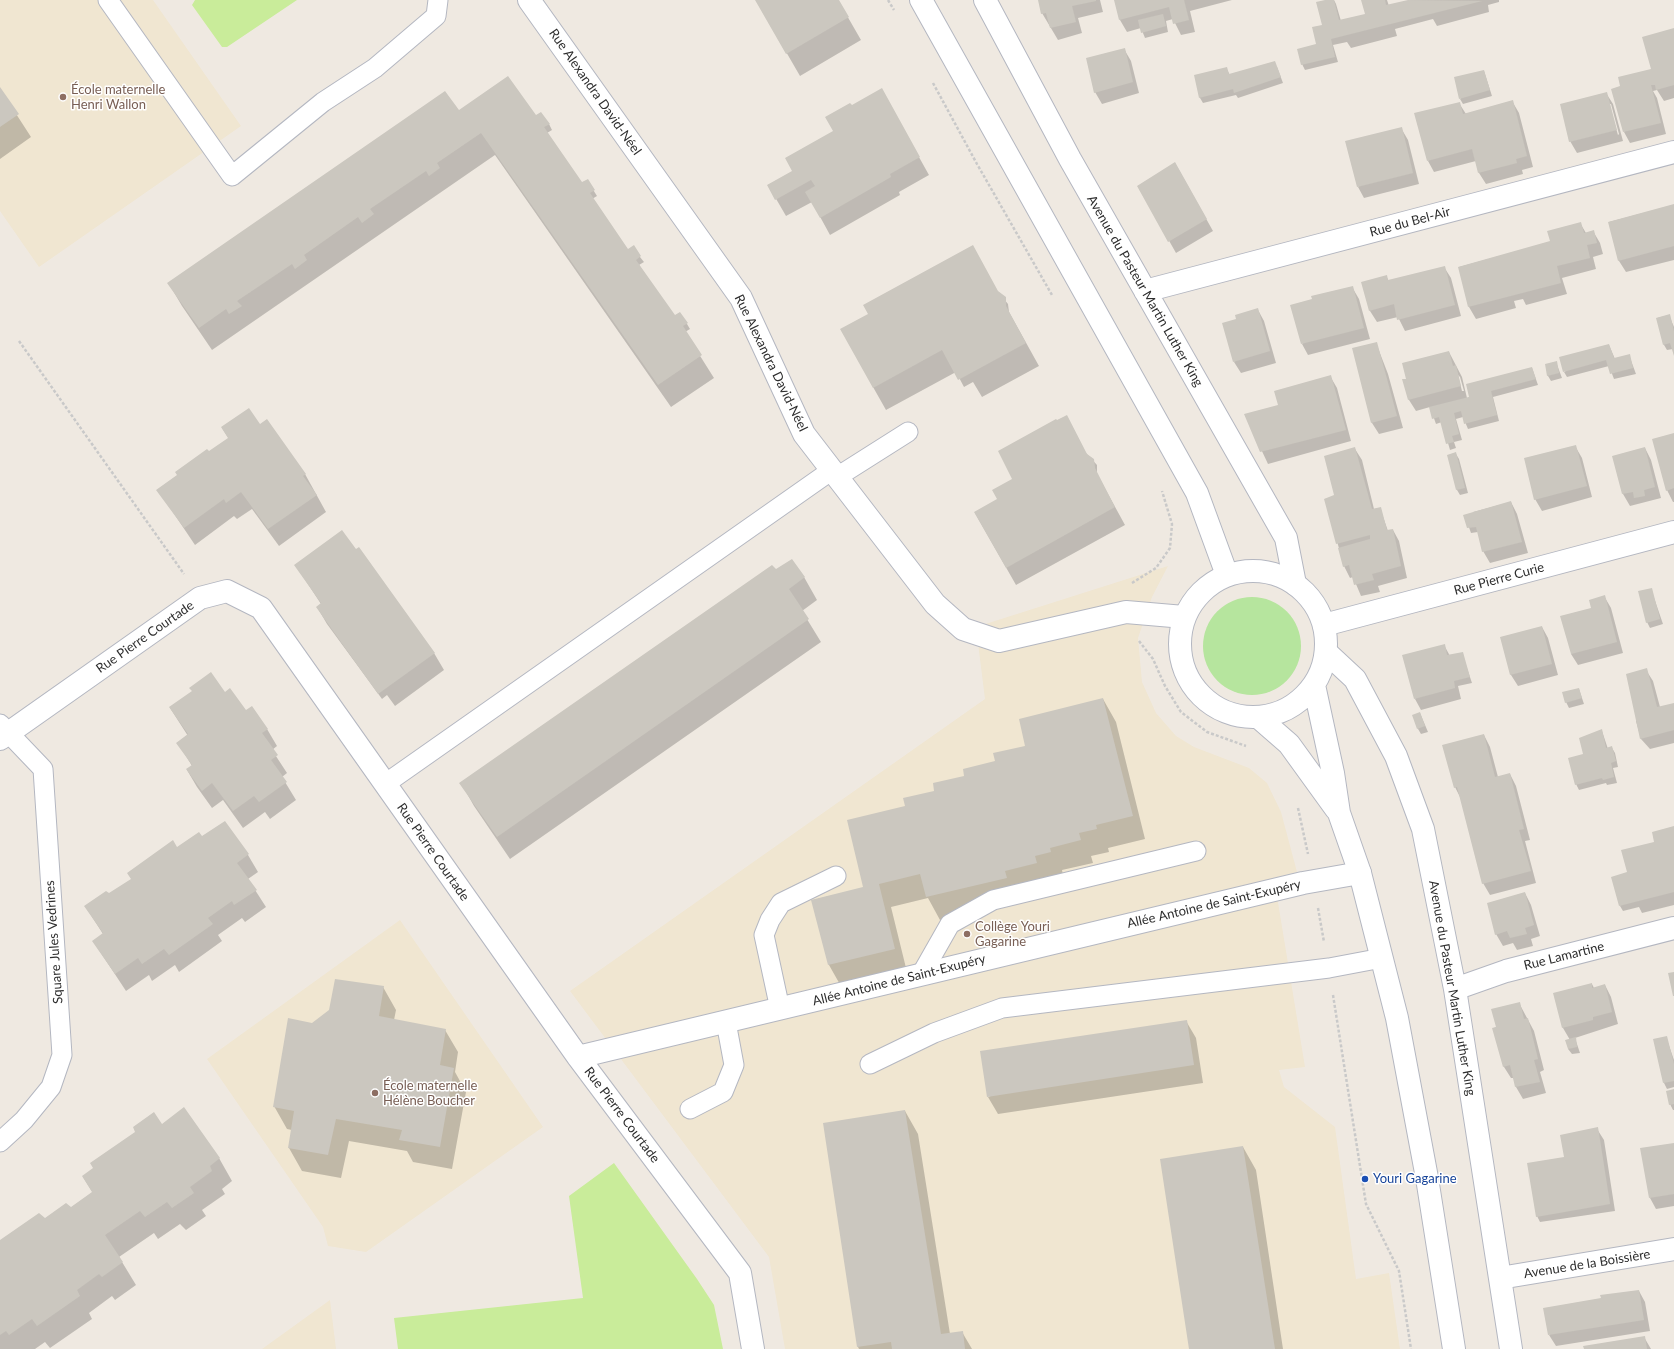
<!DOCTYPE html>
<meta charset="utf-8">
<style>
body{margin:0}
canvas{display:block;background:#efe9e1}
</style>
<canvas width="1674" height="1349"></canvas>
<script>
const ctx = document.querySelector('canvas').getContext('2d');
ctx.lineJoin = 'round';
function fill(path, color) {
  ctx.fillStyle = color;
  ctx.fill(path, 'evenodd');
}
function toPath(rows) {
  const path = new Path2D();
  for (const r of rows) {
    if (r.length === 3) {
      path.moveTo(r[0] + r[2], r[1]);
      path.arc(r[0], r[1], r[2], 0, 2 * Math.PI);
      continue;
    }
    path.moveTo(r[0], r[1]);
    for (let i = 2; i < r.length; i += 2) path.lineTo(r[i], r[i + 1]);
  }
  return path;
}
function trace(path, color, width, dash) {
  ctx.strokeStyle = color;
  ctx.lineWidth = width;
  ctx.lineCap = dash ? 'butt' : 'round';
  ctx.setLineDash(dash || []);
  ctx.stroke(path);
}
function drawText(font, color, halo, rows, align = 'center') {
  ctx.font = font + ' Lato,sans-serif';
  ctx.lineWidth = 3;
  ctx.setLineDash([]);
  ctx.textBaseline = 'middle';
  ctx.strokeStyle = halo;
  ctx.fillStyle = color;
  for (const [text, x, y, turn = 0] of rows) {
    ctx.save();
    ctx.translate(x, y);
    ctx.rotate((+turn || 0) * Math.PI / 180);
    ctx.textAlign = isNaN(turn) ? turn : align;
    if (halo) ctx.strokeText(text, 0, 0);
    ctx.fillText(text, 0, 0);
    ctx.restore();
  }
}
fill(toPath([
 [0,0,153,0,241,126,39,267,0,211],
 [1168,566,1152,597,1138,638,1142,682,1156,713,1176,736,1194,747,1249,768,1267,783,1281,812,1297,872,1274,878,1305,1067,1279,1070,1284,1087,1335,1127,1356,1279,1389,1273,1400,1349,785,1349,769,1257,570,991,985,699,976,627],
 [400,920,543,1127,366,1252,328,1246,323,1227,207,1059],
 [330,1300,336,1349,262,1349]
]), '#f0e6d1');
fill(toPath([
 [1252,646,49]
]), '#b6e59e');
fill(toPath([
 [195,0,297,0,227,47,222,47,192,5],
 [614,1163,697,1279,714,1305,723,1349,398,1349,394,1318,583,1298,569,1196]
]), '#c9ec9a');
fill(toPath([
 [756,0,838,0,861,40,800,76],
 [1039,0,1100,0,1103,12,1078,18,1082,33,1058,40,1042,13],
 [1115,0,1232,0,1190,11,1195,32,1181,35,1173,19,1166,21,1168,32,1145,38,1141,28,1127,32,1120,20],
 [1329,0,1334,0,1336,4,1341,21,1366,15,1362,0,1387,0,1389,6,1412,0,1499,0,1499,2,1488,5,1489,12,1437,26,1433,19,1395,29,1397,36,1351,48,1347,42,1333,45,1338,62,1305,70,1302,64,1317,44],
 [1674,29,1674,98,1664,101,1657,90,1653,91,1657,98,1666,134,1630,143,1624,132],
 [1124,49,1131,61,1139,93,1102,104,1095,92],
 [1277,67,1283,83,1238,98,1236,95,1203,103,1200,98,1195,76,1226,68,1230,75],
 [1484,71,1492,96,1463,104,1460,99],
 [0,89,31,137,0,159],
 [1606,93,1613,104,1623,141,1577,153,1570,141],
 [1609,104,1611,104,1619,134,1618,135],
 [1512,101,1519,113,1533,167,1522,170,1523,174,1486,184,1479,173,1476,161,1434,172,1428,161,1459,103,1466,114],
 [851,107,891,107,929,175,899,192,900,195,830,235,812,202,786,216,768,185,794,171,834,132],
 [459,111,549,124,552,130,547,133,585,188,587,180,597,196,592,199,628,250,633,247,640,257,644,262,639,265,679,323,679,313,687,324,690,329,685,332,714,378,671,407,495,155,212,350,182,306,169,284],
 [1401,128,1408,140,1419,184,1364,198,1358,187],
 [1175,163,1213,231,1176,253,1138,186],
 [1674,205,1674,260,1626,272,1619,261,1609,222],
 [1580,223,1586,233,1593,231,1600,243,1603,254,1593,257,1596,269,1562,278,1567,294,1526,305,1523,299,1514,301,1516,308,1476,319,1469,307,1459,267,1551,242],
 [1444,267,1451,278,1461,316,1405,331,1398,317,1377,322,1370,311,1362,283,1386,276,1389,281],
 [1352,287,1359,299,1370,339,1308,355,1302,344],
 [999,293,1008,304,1009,312,1039,366,982,397,973,382,964,387,956,372,886,410,873,387],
 [1258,310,1264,321,1276,363,1241,373,1234,362],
 [1669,315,1674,327,1674,354,1673,349,1667,350,1664,345,1657,318],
 [1376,343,1388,374,1403,428,1379,434,1372,423,1353,349],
 [1609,345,1615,359,1629,355,1636,374,1614,379,1609,366,1567,377,1564,372],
 [1449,352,1462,377,1467,398,1532,368,1538,385,1493,397,1499,421,1468,429,1463,417,1456,419,1462,440,1454,442,1456,448,1450,450,1442,422,1436,424,1430,407,1416,411,1409,400,1408,379],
 [1458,375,1460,377,1464,391,1462,391],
 [1556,362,1562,378,1551,381,1548,376,1546,365],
 [1330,376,1337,388,1351,441,1268,464,1245,415,1279,406],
 [260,426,305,474,326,512,279,546,252,509,237,519,234,516,195,545,158,490,229,439,222,428],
 [1674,434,1674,502,1673,502,1667,490],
 [1575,446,1582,458,1592,497,1542,511,1535,499],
 [1645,448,1651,460,1661,498,1630,506,1623,494,1613,457],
 [1355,449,1362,460,1374,509,1380,508,1388,531,1393,530,1399,541,1407,578,1378,586,1380,592,1361,596,1353,577,1350,578,1344,566,1325,499,1334,497],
 [1086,453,1097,465,1097,474,1125,525,1016,585,975,513,998,500,1014,479],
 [1456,454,1459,459,1468,493,1460,495,1457,490,1448,456],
 [1511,502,1517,514,1528,553,1490,563,1483,551,1478,532,1471,533,1465,516,1475,519,1473,512],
 [296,566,434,653,444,670,395,706,387,695,382,699,327,624,317,607,321,604],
 [776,571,804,577,817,600,802,611,821,642,510,859,474,806,461,783],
 [1651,589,1663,624,1650,628,1647,622],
 [1604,596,1611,608,1623,653,1578,665,1571,654,1592,608],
 [1542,627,1548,638,1558,675,1518,686,1511,675,1501,638],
 [1444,645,1450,656,1462,653,1472,683,1458,686,1461,699,1421,710,1415,699],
 [1646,670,1653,681,1660,707,1674,704,1674,743,1650,749,1641,739,1636,721],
 [1579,689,1584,704,1569,708,1566,702],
 [225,693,267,729,277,746,272,750,287,773,282,777,296,800,270,819,265,812,243,828,223,800,212,808,197,787,187,770,192,766,178,743,188,736,170,708],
 [1103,699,1116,722,1145,839,1108,848,1109,852,1091,856,1093,863,1062,870,1063,875,1019,901,940,920,928,898,891,907,907,972,842,988,829,965,813,900,864,888,906,807,1026,746],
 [1420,713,1428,732,1421,734,1418,729],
 [1602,731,1608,749,1612,748,1615,753,1618,767,1613,768,1617,783,1607,785,1606,783,1579,790,1576,784,1584,755],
 [1484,735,1490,747,1498,777,1510,774,1516,786,1530,840,1525,841,1536,883,1490,895,1483,883,1461,799,1455,787],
 [224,823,248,855,258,872,248,879,266,907,245,922,242,918,218,935,222,941,179,972,175,965,152,981,149,975,126,991,93,941,103,934,85,906,109,895,177,848,202,838],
 [1674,827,1674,905,1642,913,1639,907,1623,911,1620,906,1628,873,1656,843],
 [1525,893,1531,905,1540,936,1531,939,1533,946,1517,950,1513,943,1503,946,1496,934],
 [1592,984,1594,988,1605,985,1611,997,1618,1024,1575,1038,1580,1053,1572,1054,1568,1049,1570,1040,1563,1028,1555,994],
 [383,987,396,1010,394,1020,445,1030,458,1052,455,1072,466,1092,452,1169,413,1162,407,1151,349,1141,341,1178,302,1171,289,1148,292,1130,287,1129,274,1106,312,1024],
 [1519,1003,1534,1031,1544,1070,1540,1072,1546,1093,1523,1099,1516,1087,1514,1078,1511,1078,1504,1067,1494,1028,1497,1027],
 [1186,1021,1196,1038,1203,1083,998,1114,988,1097],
 [1666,1037,1674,1060,1674,1087,1667,1089,1664,1083,1654,1040],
 [1674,1090,1674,1110,1673,1110,1670,1104],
 [905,1111,918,1134,950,1334,962,1332,972,1349,859,1349,858,1347,824,1124],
 [162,1125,219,1158,232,1181,222,1189,225,1194,202,1210,206,1216,186,1230,180,1224,158,1239,154,1233,119,1257,136,1285,115,1300,112,1296,89,1313,92,1319,50,1348,45,1342,35,1349,0,1349,0,1241,71,1209,93,1193,83,1177],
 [1597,1129,1604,1140,1615,1211,1540,1222,1537,1216,1565,1158],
 [1674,1144,1674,1206,1656,1209,1650,1198],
 [1243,1147,1256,1170,1283,1349,1190,1349],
 [1639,1291,1645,1302,1650,1331,1556,1346,1549,1335,1602,1299],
 [1644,1337,1651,1349,1585,1349]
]), '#0003');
fill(toPath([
 [755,0,839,0,849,17,786,54],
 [1038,0,1096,0,1096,1,1072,6,1076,22,1050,28,1046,13,1041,14],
 [1114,0,1184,0,1189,20,1173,24,1169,7,1119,20],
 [1325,0,1334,0,1339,20,1365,14,1361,0,1385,0,1386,5,1408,0,1482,1,1331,39,1335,57,1301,65,1297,49,1316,44,1312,27,1322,25,1316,2],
 [1163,14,1166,26,1141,33,1138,20],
 [1674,28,1674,85,1656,90,1655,85,1651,85,1661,123,1623,132,1611,89,1620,86,1618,77,1651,69,1642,37],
 [1125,48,1133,82,1094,93,1086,58],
 [1275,61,1281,77,1234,93,1233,89,1199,98,1194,75,1227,67,1229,74],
 [1484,70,1490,90,1459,99,1454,77],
 [508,76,536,115,541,112,550,124,544,127,582,182,588,179,595,190,590,193,628,249,634,245,641,256,636,260,675,315,680,312,688,323,683,326,702,355,658,385,481,133,437,163,440,168,429,176,426,171,370,209,374,214,362,223,358,217,304,255,307,260,295,269,292,264,237,301,242,306,229,314,226,309,199,328,167,283,445,91,459,110],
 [0,87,19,114,0,127],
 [882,88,920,157,890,174,891,177,820,218,805,192,815,186,811,180,775,200,767,185,792,171,785,158,833,131,825,117,850,103,852,105],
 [1607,92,1617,130,1569,142,1560,104],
 [1513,100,1527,156,1516,159,1517,163,1478,173,1472,149,1427,161,1414,113,1460,102,1463,114],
 [1402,127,1413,173,1357,187,1345,141],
 [1175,162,1207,219,1168,242,1137,186],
 [1674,204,1674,246,1618,261,1608,222],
 [1581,222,1584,233,1594,230,1597,243,1587,245,1590,258,1557,266,1561,283,1468,307,1458,267,1550,241,1547,231],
 [973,245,998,291,1006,297,1006,306,1026,343,958,380,942,350,873,388,840,329,868,314,863,305],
 [1445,266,1455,305,1397,320,1394,304,1369,311,1361,282,1387,275,1388,280],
 [1353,286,1364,328,1301,344,1290,305,1312,299,1311,296],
 [1258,308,1270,351,1233,362,1222,323,1236,319,1235,315],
 [1670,314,1674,331,1674,356,1670,343,1663,345,1656,318],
 [1377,342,1397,416,1371,423,1352,348],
 [1609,344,1614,358,1630,354,1633,368,1610,374,1606,360,1563,372,1559,357],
 [1449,351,1453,366,1456,365,1461,386,1408,400,1402,379,1406,379,1402,363],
 [1557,361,1559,373,1547,376,1545,364],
 [1532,367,1536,379,1491,391,1497,415,1464,424,1461,411,1454,413,1459,434,1452,436,1454,442,1446,444,1439,417,1432,419,1429,407,1469,397,1466,384],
 [1331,375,1346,430,1260,452,1244,414,1278,405,1274,391],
 [249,408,260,424,267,419,306,474,303,476,317,495,268,529,241,492,226,503,224,499,184,528,156,490,177,475,175,472,207,449,209,451,228,438,221,427],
 [1067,415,1087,454,1094,459,1095,468,1115,507,1006,568,974,512,997,499,992,490,1012,479,998,451,1056,419,1057,420],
 [1674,433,1674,488,1666,491,1652,439],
 [1576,445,1587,486,1534,500,1524,458],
 [1355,447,1372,509,1381,507,1387,530,1393,529,1401,566,1372,574,1374,580,1354,585,1349,565,1343,567,1338,548,1370,539,1370,535,1336,544,1324,499,1334,495,1324,456],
 [1645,447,1655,487,1644,490,1645,496,1634,498,1633,492,1622,494,1612,456],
 [1456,452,1465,488,1456,490,1447,455],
 [1511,501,1522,542,1482,552,1476,527,1467,528,1463,515],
 [342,530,356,549,359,547,435,653,378,694,316,607,321,603,294,565],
 [792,559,805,577,789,589,809,619,497,837,459,783,772,565,776,569],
 [1652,588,1660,619,1646,623,1638,591],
 [1605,595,1617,642,1571,654,1560,616,1591,608,1589,600],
 [1542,626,1552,664,1510,675,1500,637],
 [1445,644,1447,655,1463,652,1470,677,1454,681,1455,688,1414,699,1402,655],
 [1647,668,1657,707,1674,703,1674,730,1640,739,1626,674],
 [211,672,225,692,230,688,246,710,252,706,268,729,262,733,278,755,271,760,287,782,259,802,254,796,233,811,212,783,202,791,186,769,192,765,176,743,188,734,169,707,192,691,189,688],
 [1579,688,1582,698,1565,703,1562,692],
 [1103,698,1133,816,1096,825,1097,829,1079,833,1081,840,1050,848,1051,852,1035,856,1037,863,1005,871,1007,878,926,897,920,874,879,884,895,949,828,965,811,900,863,887,847,820,905,806,903,798,934,791,933,783,964,776,963,769,995,761,993,753,1025,746,1019,719],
 [1420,712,1425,726,1417,729,1412,715],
 [1602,729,1606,748,1612,746,1616,761,1611,763,1614,777,1603,780,1602,778,1575,785,1568,758,1583,754,1579,738],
 [1484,734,1495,777,1510,773,1524,829,1519,830,1531,871,1482,884,1457,787,1454,788,1442,745],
 [225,821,249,854,237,863,257,890,234,905,232,901,208,918,213,924,169,955,164,949,142,964,138,958,115,974,92,941,103,933,84,906,106,891,109,893,131,879,127,873,173,840,177,847,199,832,202,836],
 [1674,826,1674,892,1619,906,1611,877,1627,872,1621,850,1654,842,1652,832],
 [1525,892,1534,925,1525,928,1527,934,1510,938,1507,931,1495,935,1487,903],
 [1674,972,1674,996,1673,996,1668,973],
 [335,979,384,986,379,1016,446,1029,440,1065,454,1068,440,1147,399,1140,402,1130,336,1119,328,1155,288,1148,294,1111,273,1107,288,1018,312,1023,329,1010],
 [1592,983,1592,988,1605,984,1612,1012,1593,1017,1593,1020,1562,1028,1553,993],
 [1520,1002,1524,1019,1528,1018,1538,1059,1534,1060,1540,1082,1515,1087,1510,1065,1503,1067,1492,1028,1496,1027,1491,1009],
 [1187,1020,1194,1065,987,1097,980,1051],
 [1667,1036,1674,1064,1674,1081,1663,1083,1653,1039],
 [1576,1037,1577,1047,1568,1049,1565,1040],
 [1674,1089,1674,1104,1669,1105,1666,1091],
 [184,1107,220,1158,210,1166,212,1171,190,1187,194,1193,172,1208,167,1202,145,1217,140,1211,105,1235,123,1262,102,1277,99,1274,77,1290,80,1296,37,1326,32,1319,9,1335,6,1331,0,1335,0,1240,39,1213,45,1218,66,1203,71,1207,92,1192,82,1176,93,1168,90,1163,135,1132,133,1127,154,1112,162,1124],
 [905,1110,941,1334,963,1331,965,1349,892,1349,891,1342,857,1347,823,1123],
 [1598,1127,1610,1204,1536,1217,1527,1163,1564,1157,1560,1135],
 [1674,1143,1674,1194,1649,1198,1640,1148],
 [1243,1146,1275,1349,1189,1349,1160,1159],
 [1639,1290,1644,1320,1548,1335,1543,1308,1601,1298,1600,1295],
 [1645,1336,1647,1349,1584,1349,1583,1346]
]), '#cbc7bf');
const service = toPath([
 [108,0,232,176,323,102,375,68,436,16,438,0],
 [837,477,908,432],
 [0,724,43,769,62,1055,51,1087,24,1120,0,1142],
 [385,784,832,470],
 [921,975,950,924,993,900,1196,851],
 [780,1009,764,935,770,920,781,903,836,876],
 [870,1064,934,1033,1002,1008,1329,968,1382,958],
 [690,1109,723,1092,734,1065,726,1022]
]);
const minor = toPath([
 [529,0,741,298,804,434,935,604,963,629,999,641,1126,612,1184,617],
 [985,0,1070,159,1286,538,1295,584],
 [1145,291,1674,152],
 [1324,625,1674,532],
 [1326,652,1355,679,1396,756,1423,829,1455,989,1511,1349],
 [0,739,200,598,227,591,261,608,578,1057,740,1273,753,1349],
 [1455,989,1506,971,1674,928],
 [578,1057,1303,883,1360,873],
 [1500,1278,1674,1249]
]);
const tertiary = toPath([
 [921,0,1197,493,1227,575],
 [1253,644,73],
 [1314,685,1333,773,1339,813,1360,873,1397,1018,1427,1178,1454,1349],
 [1258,717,1289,744,1336,809]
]);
trace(service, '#b4b7c1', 21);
trace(minor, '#b4b7c1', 24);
trace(tertiary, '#b4b7c1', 24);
trace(toPath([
 [888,0,894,10],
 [933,83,977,164,1052,295],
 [19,341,184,574],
 [1132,583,1156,568,1170,548,1172,524,1162,491],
 [1139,641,1153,659,1165,686,1181,712,1207,732,1246,746],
 [1298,808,1308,854],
 [1318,908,1324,942],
 [1333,995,1366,1204,1399,1271,1411,1349]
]), '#c9c9c9', 2.5, [3, 2]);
trace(service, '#fff', 19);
trace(minor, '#fff', 22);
trace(tertiary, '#fff', 22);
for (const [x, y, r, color] of [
 [63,97,4,"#8d6e63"],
 [967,934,4,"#8d6e63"],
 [375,1093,4,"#8d6e63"],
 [1365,1179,4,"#1a4fb4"]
]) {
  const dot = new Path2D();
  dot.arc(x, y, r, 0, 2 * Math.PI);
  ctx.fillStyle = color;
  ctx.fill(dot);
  trace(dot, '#fff', 1.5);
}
drawText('13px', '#785e54', '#fff', [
 ["École maternelle",71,90],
 ["Henri Wallon",71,105],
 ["Collège Youri",975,927],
 ["Gagarine",975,942],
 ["École maternelle",383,1086],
 ["Hélène Boucher",383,1101]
], 'left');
drawText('13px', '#2e2e2e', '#fff', [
 ["Rue Alexandra David-Néel",595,92,55],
 ["Rue du Bel-Air",1410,222,-15],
 ["Avenue du Pasteur Martin Luther King",1145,291,60],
 ["Rue Alexandra David-Néel",771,363,64],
 ["Rue Pierre Curie",1499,579,-15],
 ["Rue Pierre Courtade",145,637,-35],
 ["Rue Pierre Courtade",433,852,55],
 ["Allée Antoine de Saint-Exupéry",1214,904,-13],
 ["Square Jules Vedrines",54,942,-94],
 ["Rue Lamartine",1564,956,-14],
 ["Allée Antoine de Saint-Exupéry",899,980,-14],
 ["Avenue du Pasteur Martin Luther King",1452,988,80],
 ["Rue Pierre Courtade",622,1115,53],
 ["Avenue de la Boissière",1587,1264,-9]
]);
drawText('13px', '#164399', '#fff', [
 ["Youri Gagarine",1373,1179]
], 'left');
</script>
